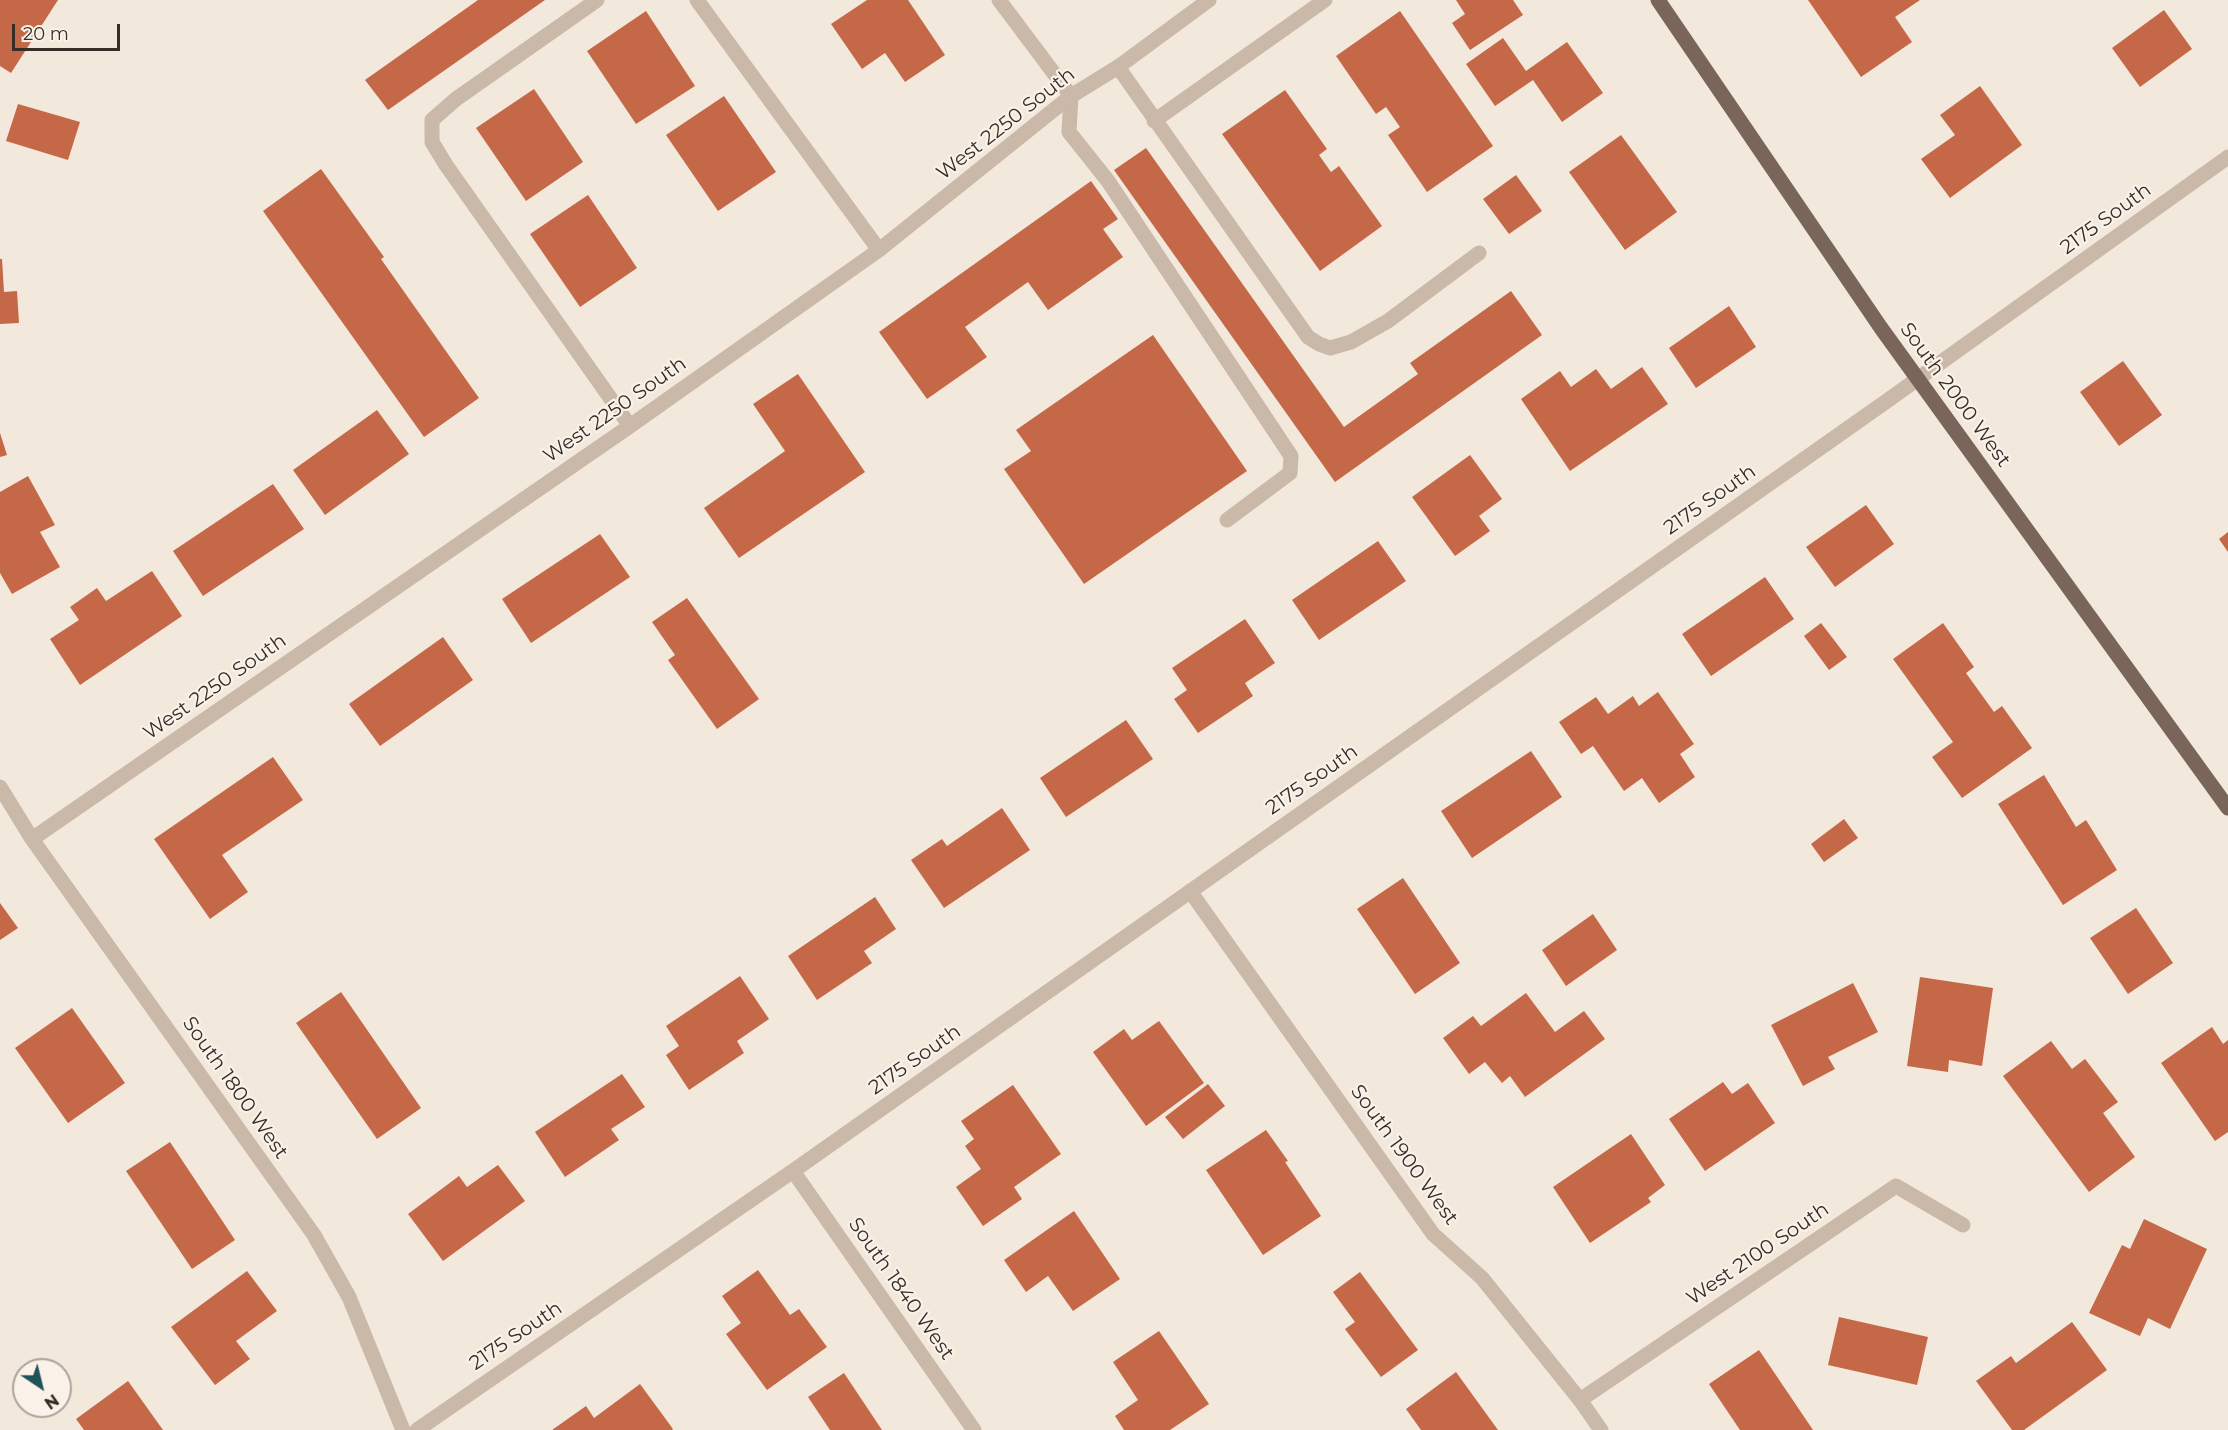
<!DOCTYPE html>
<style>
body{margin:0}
#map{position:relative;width:2228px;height:1430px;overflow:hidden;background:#f2e8dc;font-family:Montserrat,sans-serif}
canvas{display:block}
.north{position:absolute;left:12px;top:1358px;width:60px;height:60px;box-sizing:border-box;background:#faf2e9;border:2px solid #aca39c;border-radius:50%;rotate:145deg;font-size:16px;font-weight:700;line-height:24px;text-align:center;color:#372d28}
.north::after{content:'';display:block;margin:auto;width:21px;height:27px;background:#1e5358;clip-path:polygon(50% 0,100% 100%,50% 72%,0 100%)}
.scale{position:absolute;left:12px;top:24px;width:108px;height:27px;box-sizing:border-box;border:3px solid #372d28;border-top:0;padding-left:8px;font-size:18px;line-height:21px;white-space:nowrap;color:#372d28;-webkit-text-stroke:4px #faf2e9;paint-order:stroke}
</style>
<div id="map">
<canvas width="2228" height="1430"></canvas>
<div class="north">N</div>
<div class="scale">20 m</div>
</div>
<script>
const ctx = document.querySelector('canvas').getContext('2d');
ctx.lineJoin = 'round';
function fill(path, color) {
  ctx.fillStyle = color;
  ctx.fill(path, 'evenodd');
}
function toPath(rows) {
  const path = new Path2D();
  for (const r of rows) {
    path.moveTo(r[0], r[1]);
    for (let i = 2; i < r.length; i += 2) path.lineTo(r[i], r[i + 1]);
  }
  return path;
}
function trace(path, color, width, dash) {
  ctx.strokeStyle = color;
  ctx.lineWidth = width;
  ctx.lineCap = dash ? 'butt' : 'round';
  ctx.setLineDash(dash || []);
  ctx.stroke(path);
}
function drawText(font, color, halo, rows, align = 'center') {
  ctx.font = font + ' Montserrat,sans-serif';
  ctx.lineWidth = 4.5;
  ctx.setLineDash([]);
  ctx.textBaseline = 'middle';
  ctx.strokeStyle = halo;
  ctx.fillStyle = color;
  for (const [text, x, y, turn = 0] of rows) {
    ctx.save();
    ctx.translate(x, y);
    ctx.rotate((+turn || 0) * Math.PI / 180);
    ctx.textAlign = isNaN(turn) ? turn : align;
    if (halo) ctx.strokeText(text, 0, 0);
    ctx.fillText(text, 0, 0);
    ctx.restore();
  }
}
fill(toPath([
 [0,0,58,0,11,73,0,66],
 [478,0,545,0,388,110,365,80],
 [867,0,908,0,945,55,905,82,885,53,862,69,831,24],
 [1456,0,1513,0,1523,15,1470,50,1452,23,1465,14],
 [1808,0,1920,0,1895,17,1912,42,1861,77],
 [2164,10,2192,49,2140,87,2112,48],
 [646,11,695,86,636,124,587,51],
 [1400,11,1493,146,1427,192,1388,135,1400,127,1386,107,1376,114,1336,56],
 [1503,38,1526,71,1567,42,1603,93,1562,122,1533,80,1495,106,1466,64],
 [1980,86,2022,145,1950,198,1921,159,1955,135,1940,115],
 [534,89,583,162,526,201,476,128],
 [1285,90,1327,149,1319,155,1331,172,1339,166,1382,226,1320,271,1222,134],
 [724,96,776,172,718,211,666,135],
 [18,104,80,122,68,160,6,141],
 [1621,135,1677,212,1625,250,1569,172],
 [1146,148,1344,427,1418,374,1410,363,1511,291,1542,335,1335,482,1114,170],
 [321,169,384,257,381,259,479,398,424,437,263,211],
 [1516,175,1542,211,1509,234,1483,199],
 [1091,181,1118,219,1103,229,1123,257,1048,310,1028,282,965,327,987,357,927,399,879,332],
 [588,195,637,268,580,307,530,234],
 [0,259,2,259,4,292,17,291,19,323,0,324],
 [1729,306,1756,347,1696,388,1669,348],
 [1153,335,1247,471,1084,584,1004,469,1031,451,1016,430],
 [2123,361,2162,415,2119,446,2080,392],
 [1642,367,1668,404,1570,471,1521,399,1560,371,1571,387,1596,369,1611,389],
 [798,374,865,472,739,558,704,508,785,451,753,404],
 [377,410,409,454,325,515,293,470],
 [0,433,7,455,0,457],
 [1470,455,1502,499,1479,516,1490,531,1455,556,1412,497],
 [28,476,55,525,40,532,60,567,12,594,0,573,0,492],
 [273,484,304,529,203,596,173,551],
 [1866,505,1894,544,1835,587,1806,547],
 [2228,532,2228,552,2219,539],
 [600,534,630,577,531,643,502,599],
 [1378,541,1406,581,1319,640,1292,600],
 [152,571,182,616,80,685,50,639,79,620,70,607,97,588,106,601],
 [1765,577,1794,619,1711,676,1682,634],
 [687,598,759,699,717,729,668,660,675,655,652,622],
 [1245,619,1275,663,1245,683,1253,696,1198,733,1174,699,1187,690,1172,668],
 [1821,623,1847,657,1829,670,1804,636],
 [1943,623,1974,667,1966,673,1994,712,2002,706,2032,748,1962,798,1932,757,1953,742,1893,659],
 [443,637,473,680,380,746,349,704],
 [1658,692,1694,744,1680,754,1695,777,1659,803,1642,778,1624,791,1593,746,1581,754,1559,722,1596,697,1608,714,1633,696,1639,706],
 [1126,720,1153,759,1066,817,1040,778],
 [1531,751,1562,797,1472,858,1441,811],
 [273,757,303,800,222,855,248,892,210,919,154,839],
 [2044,775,2076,827,2086,820,2117,870,2063,905,1998,804],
 [1002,808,1030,850,944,908,911,860,942,839,947,846],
 [1844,819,1858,838,1824,862,1811,844],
 [1403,878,1460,963,1415,994,1357,909],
 [875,897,896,929,864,951,872,963,817,1000,788,956],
 [0,903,18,928,0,940],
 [2136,908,2173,963,2128,994,2090,938],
 [1593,914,1617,950,1566,986,1542,950],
 [740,976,769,1019,737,1041,744,1053,689,1090,666,1055,679,1046,666,1026],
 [1920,977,1993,988,1982,1066,1949,1060,1948,1072,1907,1066],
 [1853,983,1878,1032,1828,1057,1835,1069,1803,1086,1771,1025],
 [341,992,421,1108,377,1139,296,1023],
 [1526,993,1555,1032,1584,1011,1605,1039,1525,1097,1510,1076,1502,1083,1485,1062,1469,1074,1443,1038,1473,1016,1481,1026],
 [72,1008,125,1083,68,1123,15,1048],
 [1159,1021,1204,1083,1146,1126,1093,1052,1124,1029,1132,1040],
 [2212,1027,2223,1044,2228,1040,2228,1132,2215,1141,2161,1063],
 [2051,1041,2072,1069,2085,1059,2118,1102,2103,1113,2135,1157,2089,1192,2003,1076],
 [622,1074,645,1107,611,1129,619,1140,565,1177,535,1132],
 [1723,1082,1732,1094,1748,1083,1775,1123,1705,1171,1669,1119],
 [1208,1084,1225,1106,1183,1139,1165,1117],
 [1013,1085,1061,1154,1014,1187,1022,1199,983,1226,956,1187,981,1169,965,1146,974,1139,961,1121],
 [1266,1130,1288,1161,1285,1162,1321,1216,1263,1255,1206,1170],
 [1631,1134,1665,1185,1648,1198,1651,1202,1590,1243,1553,1187],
 [170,1142,235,1240,192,1269,126,1171],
 [498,1165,525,1201,443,1261,408,1214,459,1176,467,1187],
 [1074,1211,1120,1279,1073,1311,1048,1276,1026,1292,1004,1260],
 [2144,1219,2207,1249,2170,1329,2148,1318,2140,1336,2089,1313,2122,1245,2130,1249],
 [758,1270,790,1315,799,1309,827,1347,767,1390,726,1334,741,1323,722,1296],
 [247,1271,277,1311,236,1341,250,1359,215,1385,171,1327],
 [1360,1272,1418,1350,1381,1377,1345,1329,1355,1322,1333,1292],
 [1839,1317,1928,1337,1917,1385,1828,1365],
 [2072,1322,2107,1370,2024,1430,2012,1430,1976,1381,2011,1356,2016,1363],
 [1159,1331,1209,1404,1170,1430,1124,1430,1115,1416,1138,1400,1113,1362],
 [1759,1350,1813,1430,1740,1430,1709,1384],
 [1456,1372,1498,1430,1421,1430,1406,1409],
 [844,1373,882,1430,830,1430,808,1397],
 [128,1381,163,1430,84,1430,76,1419],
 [640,1384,673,1429,672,1430,552,1430,586,1406,594,1418]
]), '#c56847');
trace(toPath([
 [1118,67,1308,337,1319,344,1330,348,1351,342,1388,321,1479,253],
 [1071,96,1069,132,1108,181,1291,456,1290,473,1227,520],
 [1154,121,1325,0]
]), '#cab8a8', 15);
trace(toPath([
 [597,0,456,99,432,120,432,142,446,165,630,426],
 [697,0,879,250],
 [999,0,1071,96],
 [0,787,32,839,314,1235,349,1297,403,1430],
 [32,839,630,426,879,250,1071,96,1118,67,1209,0],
 [1190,891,1433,1234,1482,1278,1580,1400,1601,1430],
 [793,1171,974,1430],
 [1580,1400,1896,1186,1963,1225],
 [417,1430,793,1171,1884,403,2228,157]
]), '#cab8a8', 15);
trace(toPath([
 [1658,0,1881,328,2228,808]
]), '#79655a', 15);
drawText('20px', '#372d28', '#faf2e9', [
 ["West 2250 South",1006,124,-38],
 ["2175 South",2106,219,-36],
 ["South 2000 West",1955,395,54],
 ["West 2250 South",615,410,-35],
 ["2175 South",1710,500,-35],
 ["West 2250 South",215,687,-35],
 ["2175 South",1312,780,-35],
 ["2175 South",915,1060,-35],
 ["South 1800 West",235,1088,55],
 ["South 1900 West",1404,1155,54],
 ["West 2100 South",1758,1254,-34],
 ["South 1840 West",901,1289,55],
 ["2175 South",516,1336,-34]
]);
</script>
